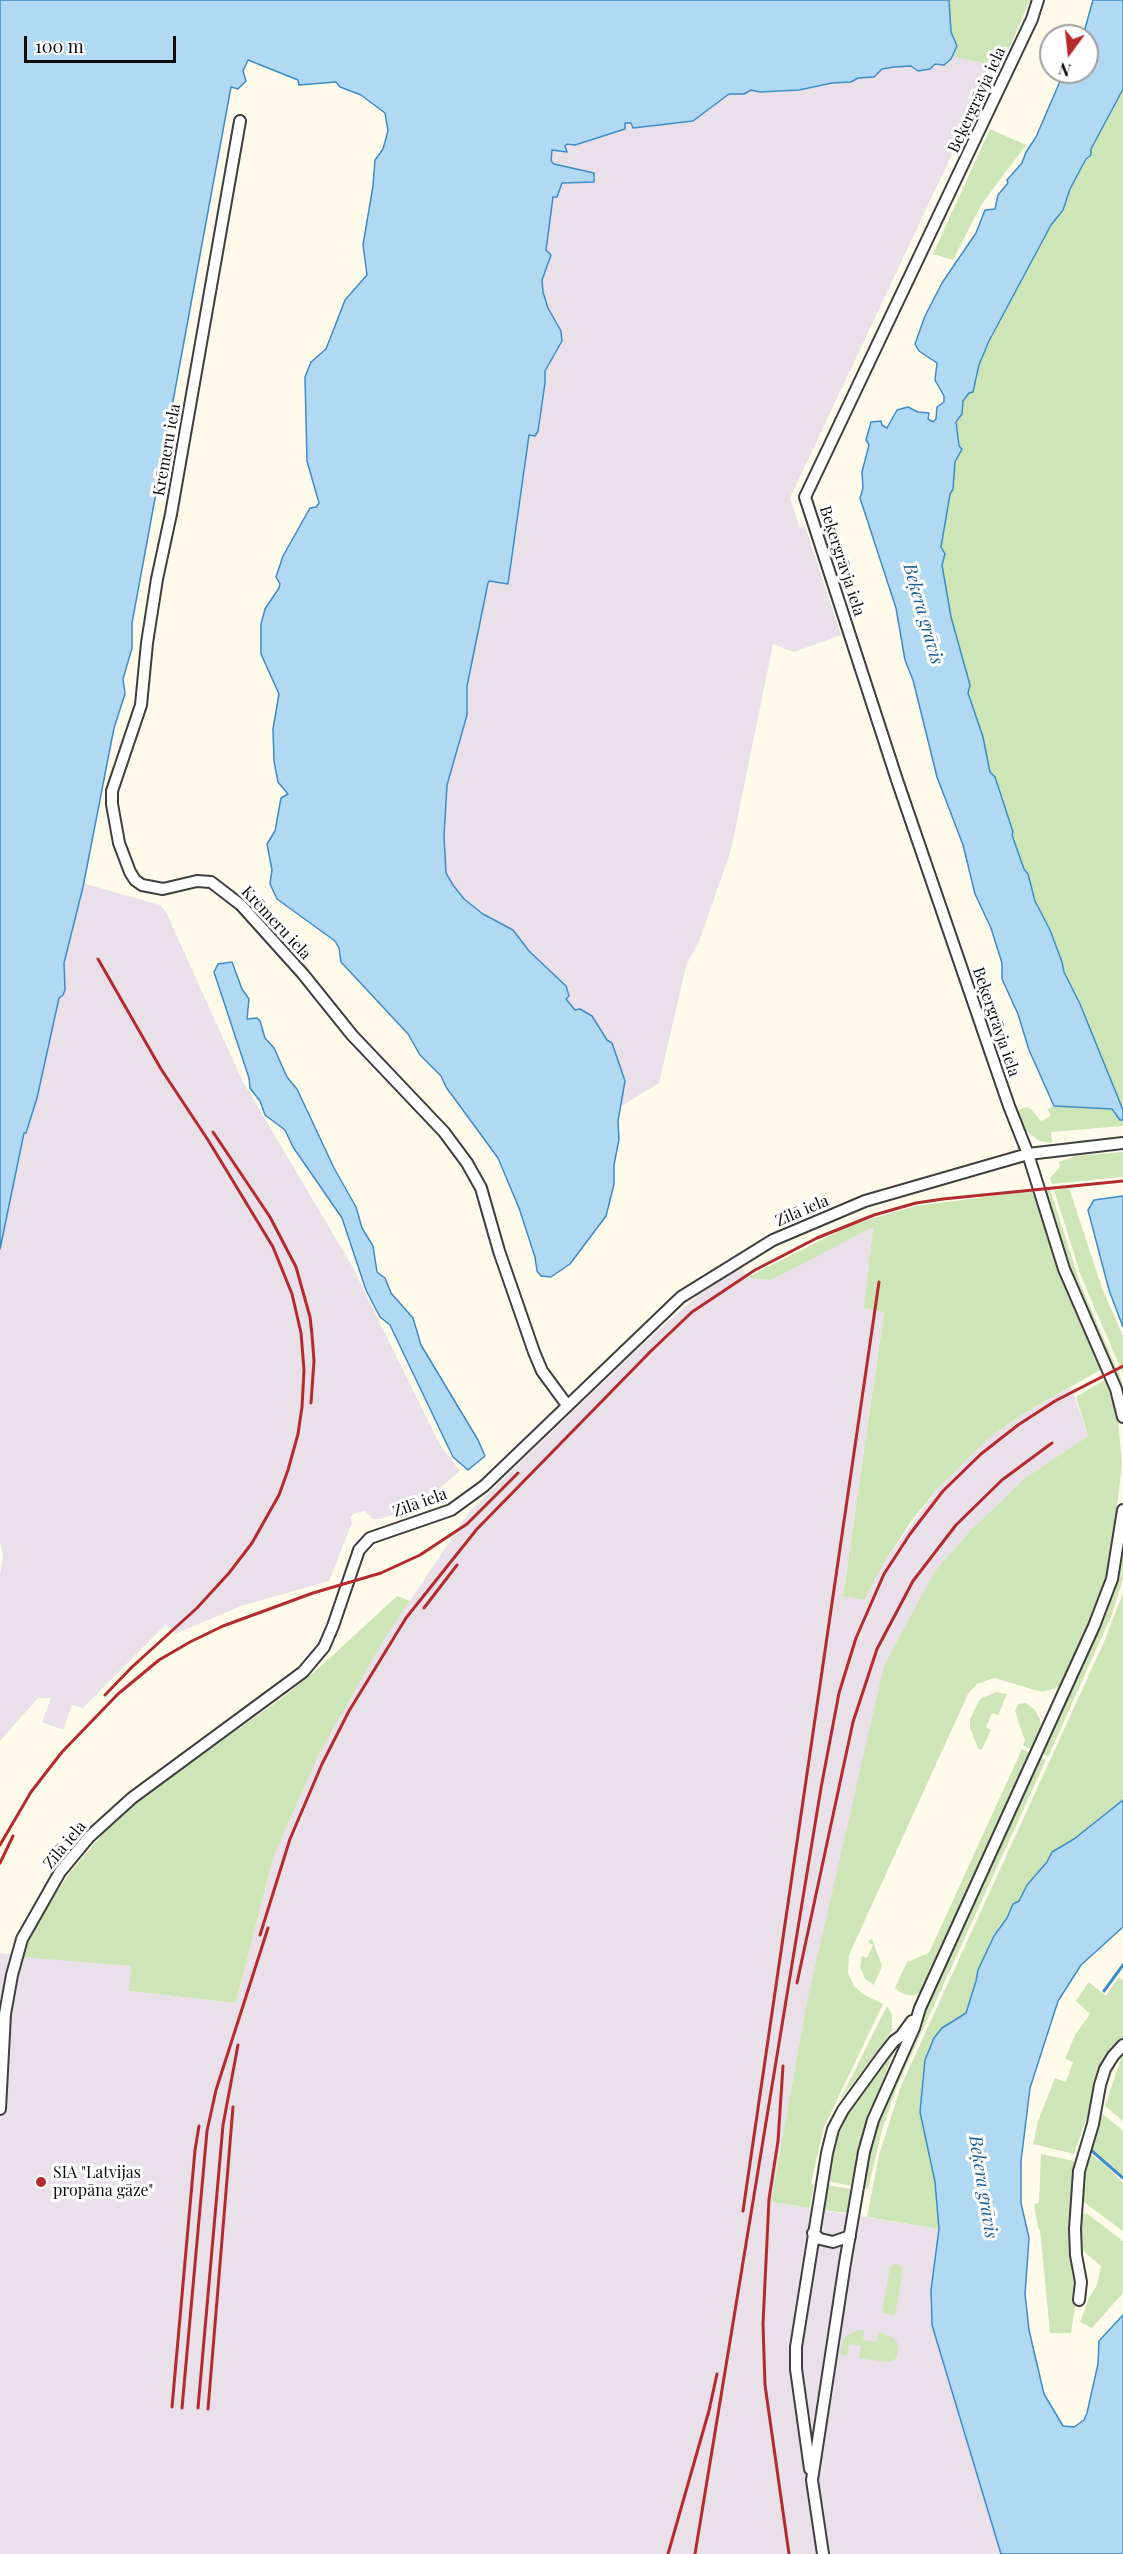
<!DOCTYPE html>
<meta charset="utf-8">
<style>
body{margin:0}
#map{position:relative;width:1123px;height:2554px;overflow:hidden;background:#fefbeb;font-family:"Playfair Display",serif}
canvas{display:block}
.north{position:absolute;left:1039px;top:24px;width:60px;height:60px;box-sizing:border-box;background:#fff;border:2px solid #9e9e9e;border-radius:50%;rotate:195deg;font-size:16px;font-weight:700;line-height:24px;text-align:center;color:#0c0c0c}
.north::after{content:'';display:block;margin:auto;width:21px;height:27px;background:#b42b2e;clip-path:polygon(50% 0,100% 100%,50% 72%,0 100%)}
.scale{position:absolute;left:24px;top:36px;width:152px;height:27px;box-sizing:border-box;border:3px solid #0c0c0c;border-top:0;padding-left:8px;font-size:18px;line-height:21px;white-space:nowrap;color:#0c0c0c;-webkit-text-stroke:4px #fff;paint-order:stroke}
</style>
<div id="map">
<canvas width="1123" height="2554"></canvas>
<div class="north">N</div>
<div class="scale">100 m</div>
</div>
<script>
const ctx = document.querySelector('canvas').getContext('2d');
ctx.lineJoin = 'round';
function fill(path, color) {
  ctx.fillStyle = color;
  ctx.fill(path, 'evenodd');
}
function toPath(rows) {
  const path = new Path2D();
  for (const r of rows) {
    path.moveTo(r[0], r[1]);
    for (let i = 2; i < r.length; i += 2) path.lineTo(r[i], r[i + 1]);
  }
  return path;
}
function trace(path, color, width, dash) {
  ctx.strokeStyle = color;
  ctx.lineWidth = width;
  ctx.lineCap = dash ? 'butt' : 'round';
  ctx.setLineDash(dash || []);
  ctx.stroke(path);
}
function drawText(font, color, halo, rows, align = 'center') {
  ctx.font = font + ' "Playfair Display",serif';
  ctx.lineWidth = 6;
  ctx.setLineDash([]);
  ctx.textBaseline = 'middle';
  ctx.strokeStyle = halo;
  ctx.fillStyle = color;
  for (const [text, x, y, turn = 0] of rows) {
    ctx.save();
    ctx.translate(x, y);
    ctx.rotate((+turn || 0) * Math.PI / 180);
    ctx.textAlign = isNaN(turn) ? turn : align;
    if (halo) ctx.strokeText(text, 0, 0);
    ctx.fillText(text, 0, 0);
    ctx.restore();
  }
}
fill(toPath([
 [314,0,955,0,960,57,994,65,790,498,800,528,805,526,841,635,794,652,773,644,731,850,700,939,686,966,659,1083,620,1107,348,888,468,49],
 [82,883,160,905,166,912,242,1080,352,1266,440,1445,460,1471,440,1488,444,1496,381,1519,373,1519,365,1511,355,1513,350,1517,352,1523,329,1581,241,1606,175,1634,166,1624,83,1708,72,1705,63,1730,42,1722,51,1698,38,1698,0,1741,0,1575,3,1556,0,1541,0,1249,24,1133,37,1098,59,998,63,995,64,963],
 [873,1226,865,1307,884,1311,843,1595,864,1600,885,1561,938,1488,988,1439,1021,1415,1071,1387,1088,1436,1025,1478,970,1531,935,1571,806,2006,771,2202,939,2229,930,2307,939,2348,1001,2554,0,2554,0,1953,132,1966,129,1991,236,2003,273,1858,320,1752,385,1638,470,1511,638,1349,695,1298,741,1266,747,1278,771,1280]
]), '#e9e0ea');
fill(toPath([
 [949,0,1030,0,1001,67,952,56,955,53,955,41,951,32],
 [1123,89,1123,1110,1080,1004,1063,972,1062,962,1050,930,1035,901,1028,874,1024,869,1012,835,1013,832,995,777,990,772,983,737,968,693,969,685,951,617,942,565,945,554,941,547,959,446,956,422,963,401,977,380,979,365,989,341,1051,225,1063,210,1070,189],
 [990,129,1026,145,981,205,953,260,933,254],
 [1054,1106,1112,1109,1120,1120,1123,1120,1123,1126,1051,1132,1052,1143,1039,1141,1024,1129,1017,1114,1018,1110,1027,1107,1031,1109,1041,1121,1051,1116,1047,1109],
 [1123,1152,1123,1177,1052,1184,1050,1178,1060,1167,1059,1162,1076,1156],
 [1069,1188,1102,1288,1123,1336,1123,1374,1081,1276,1054,1190],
 [1050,1189,1080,1283,1122,1381,1123,1395,1058,1238,1044,1190],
 [1031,1191,1036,1200,1060,1274,1102,1369,1021,1415,988,1439,938,1488,912,1520,885,1561,864,1600,843,1596,884,1312,864,1308,873,1227,771,1280,746,1278,849,1226,874,1218,916,1206],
 [1106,1379,1118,1419,1122,1464,1111,1560,1096,1611,1066,1677,1059,1687,1042,1692,994,1678,977,1684,968,1694,849,1955,848,1973,854,1986,864,1995,883,2004,824,2127,811,2183,814,2185,810,2208,771,2202,806,2006,884,1666,935,1571,970,1531,1025,1478,1088,1436,1076,1397],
 [1123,1553,1123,1579,1112,1614,1048,1757,1043,1754,1108,1610],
 [1123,1593,1123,1800,1074,1839,1052,1852,1047,1862,1027,1885,1019,1901,1012,1905,1007,1918,994,1936,978,1970,977,1981,966,2013,934,2038,927,2053,925,2060,929,2159,935,2182,939,2229,867,2217,879,2155,901,2086,1104,1642],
 [397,1596,410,1601,385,1638,320,1752,273,1858,236,2003,129,1991,131,1966,23,1957,29,1940,47,1907,71,1871,108,1828,140,1799,282,1698,320,1667],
 [996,1692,1007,1694,998,1715,992,1713,986,1727,991,1730,982,1749,979,1750,970,1728,970,1719,980,1699],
 [1026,1703,1034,1709,1040,1719,1041,1730,1032,1750,1023,1745,1025,1741,1015,1711,1018,1704],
 [1022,1749,1031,1753,924,1988,919,1993,912,1996,901,1993,895,1988,907,1962,929,1953],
 [1041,1758,1046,1760,898,2084,882,2130,868,2189,863,2188,872,2146,887,2097],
 [872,1939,882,1966,874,1985,865,1979,860,1967,862,1956,867,1958,873,1945,868,1942,869,1940],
 [1119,1977,1123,1980,1123,2038,1109,2055,1074,2154,1033,2144,1038,2121,1055,2078,1066,2082,1073,2062,1065,2059,1075,2035,1090,2014,1076,2001,1089,1982,1106,1996],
 [887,2006,892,2014,892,2031,839,2102],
 [894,2051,867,2122,852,2186,827,2181,834,2146,846,2115],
 [1123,2053,1123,2121,1105,2106],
 [1103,2114,1123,2131,1123,2176,1090,2147],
 [1088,2153,1102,2162,1123,2183,1123,2231,1081,2200,1083,2174],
 [1041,2154,1074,2161,1072,2203,1077,2295,1071,2333,1050,2333,1040,2230,1038,2228,1034,2204,1039,2203],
 [826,2185,851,2189,847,2213,822,2210],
 [1086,2213,1123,2241,1123,2293,1092,2328,1080,2322,1089,2298,1097,2285,1101,2266,1082,2250,1081,2217],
 [894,2264,900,2265,903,2269,895,2315,882,2313,890,2267],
 [857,2330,864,2330,863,2340,877,2342,879,2332,893,2338,898,2344,897,2357,893,2361,886,2362,859,2358,861,2346,849,2344,847,2356,840,2354,844,2338]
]), '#cee6b7');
const water = toPath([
 [0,0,949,0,951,32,957,46,951,59,944,65,935,64,930,69,918,71,911,66,894,67,882,69,874,77,858,78,851,82,832,83,799,90,760,92,751,90,744,94,729,94,693,121,633,128,631,123,625,123,625,129,575,145,567,144,565,146,567,152,552,150,551,161,554,164,594,173,594,182,562,183,557,197,553,197,546,250,551,255,542,280,543,292,548,308,561,331,562,341,545,371,545,383,538,431,535,436,529,435,508,584,489,581,488,583,467,686,467,715,447,785,444,836,446,873,453,885,464,899,483,914,513,930,529,951,566,986,569,996,566,999,575,1010,580,1009,592,1016,607,1040,612,1043,625,1081,618,1121,619,1139,614,1165,614,1184,606,1216,570,1264,551,1277,541,1276,537,1271,535,1257,519,1208,498,1158,446,1087,441,1076,420,1055,408,1034,341,962,339,948,335,941,277,899,270,884,272,870,267,844,275,831,281,798,288,794,278,782,274,761,273,729,279,694,261,654,261,624,265,609,279,588,280,584,276,577,283,556,310,508,316,507,319,503,307,461,305,377,311,362,326,349,345,300,367,275,363,245,373,186,375,160,383,149,388,131,385,113,361,95,340,87,336,82,299,85,298,80,248,60,243,71,246,81,238,89,231,87,132,623,132,648,123,679,125,694,114,728,83,887,64,963,65,990,63,995,59,998,37,1098,26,1133,24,1133,0,1249,0,0],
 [1093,0,1123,0,1123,89,1091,149,1091,155,1086,159,1070,189,1063,210,1051,225,989,341,979,365,973,392,969,393,963,401,962,414,956,422,959,446,962,449,955,462,953,489,950,494,941,547,945,554,942,565,951,617,970,685,968,693,983,737,990,772,995,777,1013,832,1012,835,1024,869,1028,874,1035,901,1050,930,1062,962,1064,972,1080,1004,1123,1110,1123,1120,1120,1120,1112,1109,1054,1106,1029,1050,1018,1014,1002,979,1002,963,991,928,975,894,963,845,937,777,913,680,905,660,896,608,860,498,863,488,862,472,869,445,866,440,871,422,881,421,882,425,887,428,897,410,908,407,918,412,929,413,928,419,933,422,936,419,937,407,944,402,944,396,935,380,937,363,919,351,915,344,925,316,942,283,976,233,985,210,995,209,998,195,1008,183,1007,180,1022,163,1026,152,1036,137,1064,72,1087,72,1087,36,1081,36,1084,32,1093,0],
 [232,962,242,989,249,999,247,1019,257,1018,260,1021,265,1038,274,1048,287,1077,297,1089,334,1168,356,1207,362,1228,373,1246,377,1272,385,1278,391,1293,413,1318,421,1345,478,1440,485,1456,468,1470,453,1457,390,1325,380,1317,366,1290,342,1218,293,1147,285,1130,265,1115,260,1101,250,1088,249,1078,214,972,218,964,232,962],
 [1123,1196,1123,1327,1109,1290,1088,1210,1094,1200,1123,1196],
 [1123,1800,1123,1927,1081,1965,1058,2001,1030,2088,1021,2161,1021,2203,1029,2238,1025,2294,1029,2330,1044,2394,1063,2426,1074,2427,1084,2420,1087,2413,1098,2364,1099,2341,1123,2315,1123,2554,1001,2554,932,2325,931,2290,939,2229,935,2182,920,2112,925,2060,934,2038,942,2028,966,2013,976,1981,978,1970,994,1936,1007,1918,1013,1904,1019,1901,1027,1885,1047,1862,1052,1852,1074,1839,1123,1800]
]);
fill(water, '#b2d9f3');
trace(water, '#3d8cc6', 1.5);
trace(toPath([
 [1104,1991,1123,1965],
 [1092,2151,1123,2178]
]), '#3d8cc6', 3);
const street = toPath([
 [1038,0,1032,19,805,497,897,780,1009,1106,1028,1154,1064,1269,1116,1389,1123,1417],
 [240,121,171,514,157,579,147,643,141,705,112,791,112,804,119,843,130,872,135,880,142,885,163,889,197,881,211,882,241,905,303,974,352,1035,444,1132,467,1163,481,1188,499,1251,534,1352,542,1371,567,1405],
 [0,2109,5,2014,12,1975,22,1939,60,1872,89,1837,132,1798,303,1672,324,1647,333,1626,359,1550,370,1538,451,1510,484,1486,681,1297,773,1240,865,1201,1028,1154,1123,1143],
 [813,2233,820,2239,833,2242,850,2236],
 [1079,2300,1081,2282,1076,2255,1075,2229,1079,2171,1093,2124,1100,2085,1105,2069,1113,2056,1123,2045],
 [810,2469,796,2369,796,2347,827,2153,833,2129,843,2110,883,2055,894,2041,901,2036,912,2021],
 [823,2554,812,2480,845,2263,864,2152,873,2120,914,2028,920,2008,1094,1626,1112,1579,1123,1510]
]);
trace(street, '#3f3f3f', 14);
trace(street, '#fff', 10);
trace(toPath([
 [98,959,161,1069,208,1140,273,1247,292,1294,301,1333,304,1370,302,1407,298,1434,288,1470,279,1495,252,1543,229,1573,197,1608,132,1667,105,1695],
 [213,1132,270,1217,296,1267,310,1317,312,1335,314,1361,311,1403],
 [424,1608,457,1565],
 [0,1845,31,1792,62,1752,118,1694,159,1660,190,1642,223,1626,313,1593,381,1573,420,1555,467,1524,518,1473],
 [0,1863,13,1836],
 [260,1935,290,1839,322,1764,349,1711,406,1618,477,1529,651,1351,692,1312,755,1270,817,1238,874,1215,916,1203,943,1199,1123,1181],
 [797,1983,853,1722,877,1649,913,1581,956,1525,1002,1480,1052,1443],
 [783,2066,778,2141,769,2199,763,2324,765,2385,789,2554],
 [743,2211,879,1282],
 [172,2407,195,2150,199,2126],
 [182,2408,207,2131,216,2090,268,1928],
 [198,2408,223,2125,238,2045],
 [208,2409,233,2107],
 [708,2415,717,2374],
 [668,2554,710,2407],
 [695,2554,821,1788,839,1693,856,1638,884,1574,910,1534,943,1491,981,1454,1018,1425,1055,1401,1123,1366]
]), '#b42b2e', 3);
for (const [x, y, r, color] of [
 [41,2182,6,"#b42b2e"]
]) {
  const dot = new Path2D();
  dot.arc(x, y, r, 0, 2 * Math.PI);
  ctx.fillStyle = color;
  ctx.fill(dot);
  trace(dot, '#fff', 2);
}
drawText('16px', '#0c0c0c', '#fff', [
 ["Beķergrāvja iela",977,100,-65],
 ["Krēmeru iela",167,450,-80],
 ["Beķergrāvja iela",842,561,72],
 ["Krēmeru iela",276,923,47],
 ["Beķergrāvja iela",996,1022,71],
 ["Zilā iela",802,1211,-23],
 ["Zilā iela",420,1503,-20],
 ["Zilā iela",65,1845,-50]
]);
drawText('16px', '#0c0c0c', '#fff', [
 ["SIA \"Latvijas",53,2173],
 ["propāna gāze\"",53,2191]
], 'left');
drawText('italic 18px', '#1c5e96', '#fff', [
 ["Beķera grāvis",923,614,74],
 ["Beķera grāvis",983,2187,81]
]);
</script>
